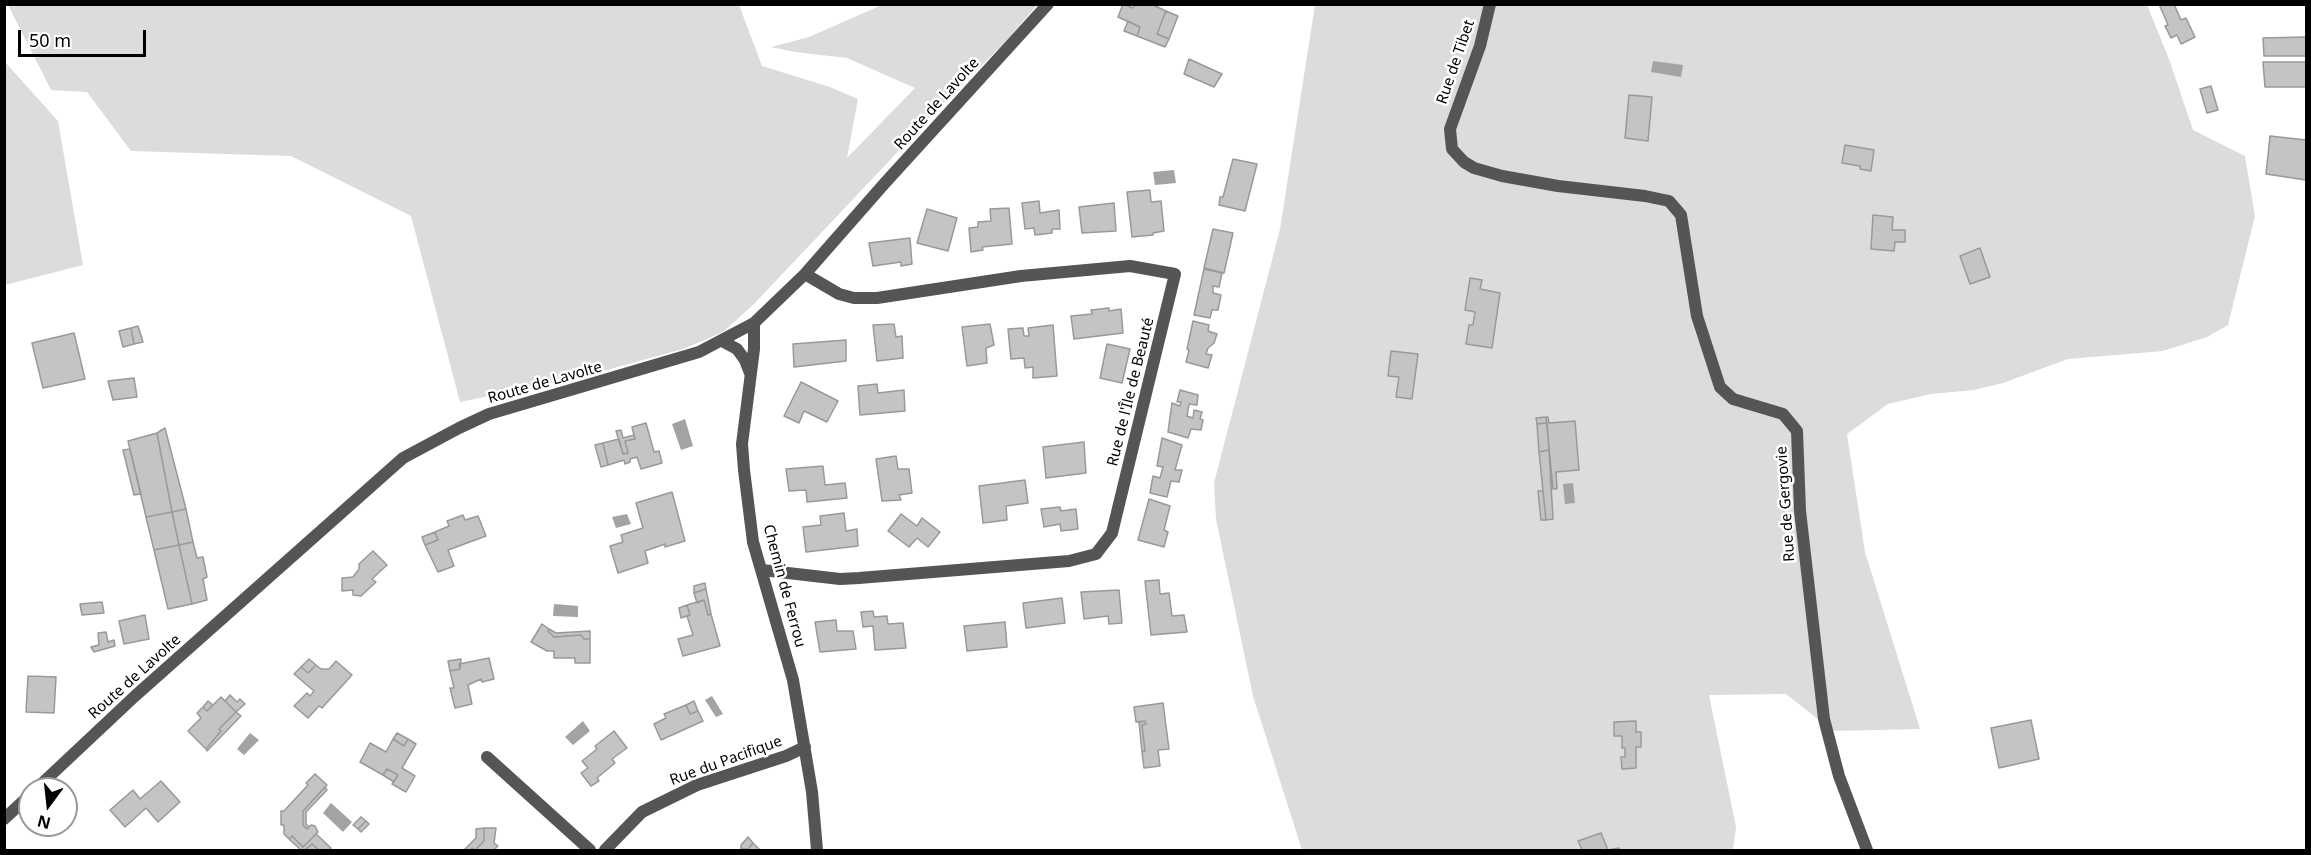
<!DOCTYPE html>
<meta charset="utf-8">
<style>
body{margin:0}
#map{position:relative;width:2311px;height:855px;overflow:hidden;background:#fff;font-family:"Noto Sans",sans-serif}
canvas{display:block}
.frame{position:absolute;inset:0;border:6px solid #000;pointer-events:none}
.north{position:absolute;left:18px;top:777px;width:60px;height:60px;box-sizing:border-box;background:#fff;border:2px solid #999;border-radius:50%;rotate:195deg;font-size:16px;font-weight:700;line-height:24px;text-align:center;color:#000}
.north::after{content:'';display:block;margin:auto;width:21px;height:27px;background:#000;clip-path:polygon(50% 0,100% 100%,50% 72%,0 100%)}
.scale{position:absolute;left:18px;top:30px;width:128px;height:27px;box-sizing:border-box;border:3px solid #000;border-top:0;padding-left:8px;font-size:18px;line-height:21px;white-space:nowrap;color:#000;-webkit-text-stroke:4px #fff;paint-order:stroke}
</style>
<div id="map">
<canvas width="2311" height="855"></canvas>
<div class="frame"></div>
<div class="north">N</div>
<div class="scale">50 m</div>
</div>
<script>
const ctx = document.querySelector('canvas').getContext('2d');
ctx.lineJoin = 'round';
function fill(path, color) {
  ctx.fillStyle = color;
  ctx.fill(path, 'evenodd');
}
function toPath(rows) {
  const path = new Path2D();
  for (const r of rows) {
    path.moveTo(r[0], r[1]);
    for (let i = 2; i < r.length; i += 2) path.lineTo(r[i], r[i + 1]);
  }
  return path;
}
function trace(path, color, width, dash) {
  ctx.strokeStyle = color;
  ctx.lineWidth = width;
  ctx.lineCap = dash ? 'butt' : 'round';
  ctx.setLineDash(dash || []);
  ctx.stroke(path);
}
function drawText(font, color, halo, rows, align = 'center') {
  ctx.font = font + ' "Noto Sans",sans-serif';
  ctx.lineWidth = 5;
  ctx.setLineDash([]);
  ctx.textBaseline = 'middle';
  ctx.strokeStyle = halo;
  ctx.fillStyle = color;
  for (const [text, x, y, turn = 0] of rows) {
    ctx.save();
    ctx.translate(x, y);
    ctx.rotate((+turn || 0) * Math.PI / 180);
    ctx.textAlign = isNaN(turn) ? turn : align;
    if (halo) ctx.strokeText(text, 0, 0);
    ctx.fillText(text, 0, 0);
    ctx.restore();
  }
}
fill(toPath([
 [8,5,739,5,762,66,830,87,858,99,847,158,915,88,847,58,795,52,771,47,809,37,882,5,1037,5,1004,43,942,105,754,304,723,332,683,349,581,377,460,402,411,216,291,156,131,151,87,92,51,90],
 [1315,5,2147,5,2169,59,2193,130,2245,156,2255,216,2228,325,2207,337,2163,351,2068,359,2003,383,1974,390,1931,394,1888,404,1847,434,1865,552,1920,729,1833,731,1786,694,1709,695,1736,827,1733,850,1302,850,1253,696,1216,519,1214,483,1280,229],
 [5,62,58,121,83,265,5,285]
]), '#dcdcdc');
fill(toPath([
 [1653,61,1683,65,1681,77,1651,72],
 [1174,170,1176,183,1155,185,1153,172],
 [685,419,693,446,681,450,672,424],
 [1573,483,1575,503,1565,504,1563,484],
 [627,514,631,524,616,528,612,517],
 [554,604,578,606,578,617,553,616],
 [712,696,723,714,716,717,705,700],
 [583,721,590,731,573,745,565,737],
 [250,733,259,740,244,755,237,749],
 [331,803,352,822,343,832,323,813]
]), '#a3a3a3');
const building = toPath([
 [1123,4,1133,8,1135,4,1151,4,1166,11,1157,34,1169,39,1165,47,1137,36,1140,27,1118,17,1123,4],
 [2159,4,2174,4,2181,20,2186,18,2195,37,2181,44,2177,35,2171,38,2165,26,2168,25,2159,4],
 [1166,11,1178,16,1169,39,1157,34,1166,11],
 [1128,21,1140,27,1137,36,1124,31,1128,21],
 [2306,37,2306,56,2264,56,2263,38,2306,37],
 [1189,59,1222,74,1214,87,1184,74,1189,59],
 [2263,62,2306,62,2306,87,2265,87,2263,62],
 [2211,86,2218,110,2207,113,2200,89,2211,86],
 [1629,95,1652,97,1648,141,1625,138,1629,95],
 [2270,136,2306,140,2306,180,2266,174,2270,136],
 [1845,145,1874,150,1871,171,1860,169,1860,166,1842,163,1845,145],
 [1233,159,1257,164,1245,211,1219,205,1220,197,1223,197,1233,159],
 [1150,190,1151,202,1161,201,1164,231,1153,233,1153,235,1132,237,1127,192,1150,190],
 [1039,201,1040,213,1059,210,1060,229,1052,229,1052,233,1035,235,1034,228,1025,229,1022,203,1039,201],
 [1114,203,1116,231,1082,233,1079,207,1114,203],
 [1009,208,1012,244,982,247,983,250,971,252,969,228,978,227,978,222,991,221,990,209,1009,208],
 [927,209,957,218,948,251,917,243,927,209],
 [1873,215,1893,217,1892,230,1905,230,1905,242,1895,242,1894,251,1871,249,1873,215],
 [1213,229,1233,233,1224,273,1204,268,1213,229],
 [910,238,912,264,901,266,901,262,873,266,869,243,910,238],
 [1980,248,1990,277,1970,284,1960,256,1980,248],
 [1204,269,1222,273,1219,287,1213,286,1213,293,1221,295,1218,310,1212,310,1210,318,1194,315,1204,269],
 [1470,278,1482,280,1480,289,1500,293,1492,348,1466,344,1469,325,1473,325,1475,312,1465,310,1470,278],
 [1109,308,1109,311,1121,309,1123,333,1074,339,1071,316,1092,314,1091,310,1109,308],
 [1193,321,1209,325,1208,331,1217,334,1214,343,1208,348,1206,354,1212,355,1208,368,1186,362,1189,350,1187,349,1193,321],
 [894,324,896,337,902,336,903,358,877,361,873,325,894,324],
 [990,324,994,345,986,348,987,363,967,366,962,327,990,324],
 [1053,325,1057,376,1033,378,1033,367,1025,368,1024,358,1011,359,1008,329,1023,328,1024,336,1029,336,1028,328,1053,325],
 [138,326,143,342,134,344,131,328,138,326],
 [131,328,134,344,123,347,119,331,131,328],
 [74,333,85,379,43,388,32,343,74,333],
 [846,340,846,361,794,367,793,344,846,340],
 [1107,344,1130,349,1122,383,1100,378,1107,344],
 [1391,351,1418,354,1412,399,1396,397,1399,377,1388,376,1391,351],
 [134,378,137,397,113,400,108,381,134,378],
 [801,382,838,401,827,422,804,411,799,423,784,416,801,382],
 [877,384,878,393,904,390,905,411,860,415,858,386,877,384],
 [1180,390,1198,395,1197,405,1189,404,1187,416,1193,418,1194,410,1202,412,1200,419,1203,420,1201,430,1191,429,1188,438,1168,432,1172,403,1180,406,1181,402,1177,402,1180,390],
 [1546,417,1547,423,1537,424,1536,418,1546,417],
 [1546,417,1548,417,1549,423,1575,421,1579,470,1556,472,1557,489,1553,489,1546,417],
 [646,423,654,452,659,451,662,463,641,469,637,457,630,459,630,462,625,464,624,460,608,465,603,443,619,439,623,454,628,453,625,441,635,439,632,427,646,423],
 [1547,423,1549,450,1539,452,1537,424,1547,423],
 [165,428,186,509,172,512,157,433,165,428],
 [621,430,623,438,634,435,635,439,625,441,628,453,623,454,616,431,621,430],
 [157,433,172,512,146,517,128,441,157,433],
 [1162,438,1182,445,1175,470,1182,470,1179,482,1171,481,1167,497,1150,493,1153,476,1160,478,1163,467,1157,466,1162,438],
 [1084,442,1086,473,1046,478,1043,447,1084,442],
 [603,443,608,465,601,467,595,445,603,443],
 [130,449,141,494,134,495,123,450,130,449],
 [1549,450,1553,519,1546,520,1539,452,1549,450],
 [896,456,898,469,909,469,912,493,899,495,901,500,882,501,876,459,896,456],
 [823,466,825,485,845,483,847,498,807,502,806,490,789,491,786,469,823,466],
 [1025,480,1028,503,1006,506,1007,520,983,523,979,486,1025,480],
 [1538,491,1543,491,1546,520,1541,520,1538,491],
 [672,492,685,541,665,547,665,544,645,551,648,563,618,573,610,546,623,542,621,535,643,528,636,503,672,492],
 [1149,499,1170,506,1164,530,1168,532,1164,547,1138,540,1149,499],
 [1060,507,1061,511,1076,509,1078,529,1061,531,1060,524,1044,527,1041,509,1060,507],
 [186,509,193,542,179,545,172,512,186,509],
 [172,512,179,545,154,550,146,517,172,512],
 [844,513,846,531,857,529,858,546,806,552,803,527,821,525,820,516,844,513],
 [901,514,917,526,922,518,940,532,928,547,917,538,909,547,888,531,901,514],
 [463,515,465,520,478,516,486,536,448,550,454,566,438,572,425,545,438,540,435,532,449,526,447,521,463,515],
 [435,532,438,540,425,545,422,537,435,532],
 [193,542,197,558,203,557,207,577,203,579,207,600,192,604,179,545,193,542],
 [179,545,192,604,168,609,154,550,179,545],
 [373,551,387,565,372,579,376,582,361,596,353,595,353,590,342,591,342,578,353,577,359,569,359,564,373,551],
 [1159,580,1160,594,1169,593,1172,616,1184,615,1187,632,1151,635,1145,581,1159,580],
 [705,583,706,589,694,593,694,586,705,583],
 [706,589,711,614,708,615,704,600,697,603,694,593,706,589],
 [1119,590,1122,623,1109,624,1108,616,1084,619,1081,592,1119,590],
 [1062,598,1065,623,1026,628,1023,603,1062,598],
 [704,600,708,615,711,614,720,646,683,656,678,639,693,635,687,616,690,615,687,605,704,600],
 [102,602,104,613,82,615,80,604,102,602],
 [687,605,690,615,681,618,679,608,687,605],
 [873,611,874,617,887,616,888,624,903,623,906,648,875,650,873,626,863,627,861,612,873,611],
 [145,615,149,639,124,644,119,621,145,615],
 [836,620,837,631,853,631,856,649,820,652,815,622,836,620],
 [1005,622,1007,647,967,651,964,626,1005,622],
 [542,624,549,629,548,631,554,637,581,635,584,639,590,639,590,663,575,663,575,658,554,658,554,651,547,651,531,642,542,624],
 [549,629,556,633,590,631,590,639,584,639,581,635,554,637,548,631,549,629],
 [106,632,108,642,114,640,115,646,94,652,91,647,99,645,98,633,106,632],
 [489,658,494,679,482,682,481,679,468,685,472,704,455,708,450,688,454,688,450,671,460,669,459,664,489,658],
 [309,659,316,665,308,673,301,667,309,659],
 [461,659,460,669,450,671,448,661,461,659],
 [336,661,352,675,322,708,319,706,308,718,294,706,307,693,310,696,314,691,294,674,301,667,308,673,316,665,321,669,329,669,336,661],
 [28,676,56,677,54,713,26,712,28,676],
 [230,695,237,702,240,699,245,704,236,712,225,701,230,695],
 [221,697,236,712,219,729,221,731,206,749,188,731,201,718,197,713,203,707,207,711,221,697],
 [208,701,213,705,207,711,203,707,208,701],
 [694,701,698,711,690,714,686,705,694,701],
 [1163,703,1169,749,1158,750,1160,766,1144,768,1142,752,1145,751,1142,725,1146,724,1145,721,1136,722,1134,707,1163,703],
 [686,705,690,714,698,711,703,721,661,740,654,724,666,718,664,714,686,705],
 [236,712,241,716,207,751,206,749,221,731,219,729,236,712],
 [2031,720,2039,759,1999,768,1991,728,2031,720],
 [1145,721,1146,724,1142,725,1145,751,1142,752,1139,722,1145,721],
 [1636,721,1636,732,1641,732,1641,747,1636,747,1636,768,1622,769,1621,757,1625,757,1625,748,1622,748,1622,736,1614,736,1614,722,1636,721],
 [614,731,627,748,612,759,615,763,597,778,599,781,591,786,581,773,588,768,582,761,597,749,595,746,614,731],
 [397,733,408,739,404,746,393,739,397,733],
 [393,739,404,746,408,739,416,744,402,768,415,776,406,792,392,784,398,775,387,769,383,775,360,762,370,743,386,752,393,739],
 [387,769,398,775,394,782,383,775,387,769],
 [315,774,327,785,303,811,303,825,307,829,311,825,315,826,318,832,303,847,292,836,289,839,284,834,284,825,281,825,281,811,284,811,308,785,306,783,315,774],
 [161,781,180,802,158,822,146,808,125,827,110,810,133,790,140,799,161,781],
 [325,787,327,790,306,812,306,824,309,827,307,829,303,825,303,811,325,787],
 [361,817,366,821,358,829,353,825,361,817],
 [366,821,369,824,361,832,358,829,366,821],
 [484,828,496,828,494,843,498,846,494,850,470,850,472,848,475,850,484,841,484,828],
 [484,828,484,841,475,850,472,848,470,850,464,850,476,838,476,829,484,828],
 [1601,833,1608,850,1619,848,1620,850,1582,850,1578,841,1601,833],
 [316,834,331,848,329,850,319,850,312,844,305,850,301,850,289,839,292,836,303,847,316,834],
 [748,837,753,843,748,849,741,849,741,845,748,837],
 [753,843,760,850,742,850,748,849,753,843],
 [312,844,319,850,305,850,312,844]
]);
fill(building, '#c4c4c4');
trace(building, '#999', 1.5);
trace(toPath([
 [1490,4,1480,46,1450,129,1452,149,1464,162,1474,168,1502,176,1558,186,1645,196,1669,201,1681,215,1697,316,1720,387,1733,399,1783,414,1797,431,1800,511,1824,719,1839,776,1867,850],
 [754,323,754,349,742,444,744,470,753,542,793,680,812,792,817,850],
 [722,341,737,349,745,360,750,373],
 [762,570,840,579,859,578,1069,561,1096,554,1112,533,1175,274,1130,266,1021,276,877,298,854,298,839,294,805,274],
 [487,757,590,850],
 [36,789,135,696,403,458,459,428,489,414,699,352,754,323,805,274,884,184,1048,4],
 [4,819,30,795],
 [605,850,642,812,697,785,786,756,805,747]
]), '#555', 12);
drawText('15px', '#000', '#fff', [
 ["Rue de Tibet",1456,62,-71],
 ["Route de Lavolte",937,104,-48],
 ["Route de Lavolte",545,383,-16],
 ["Rue de l'Île de Beauté",1131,392,-76],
 ["Rue de Gergovie",1786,504,-94],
 ["Chemin de Ferrou",784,586,75],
 ["Route de Lavolte",135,677,-42],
 ["Rue du Pacifique",726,761,-20]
]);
</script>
